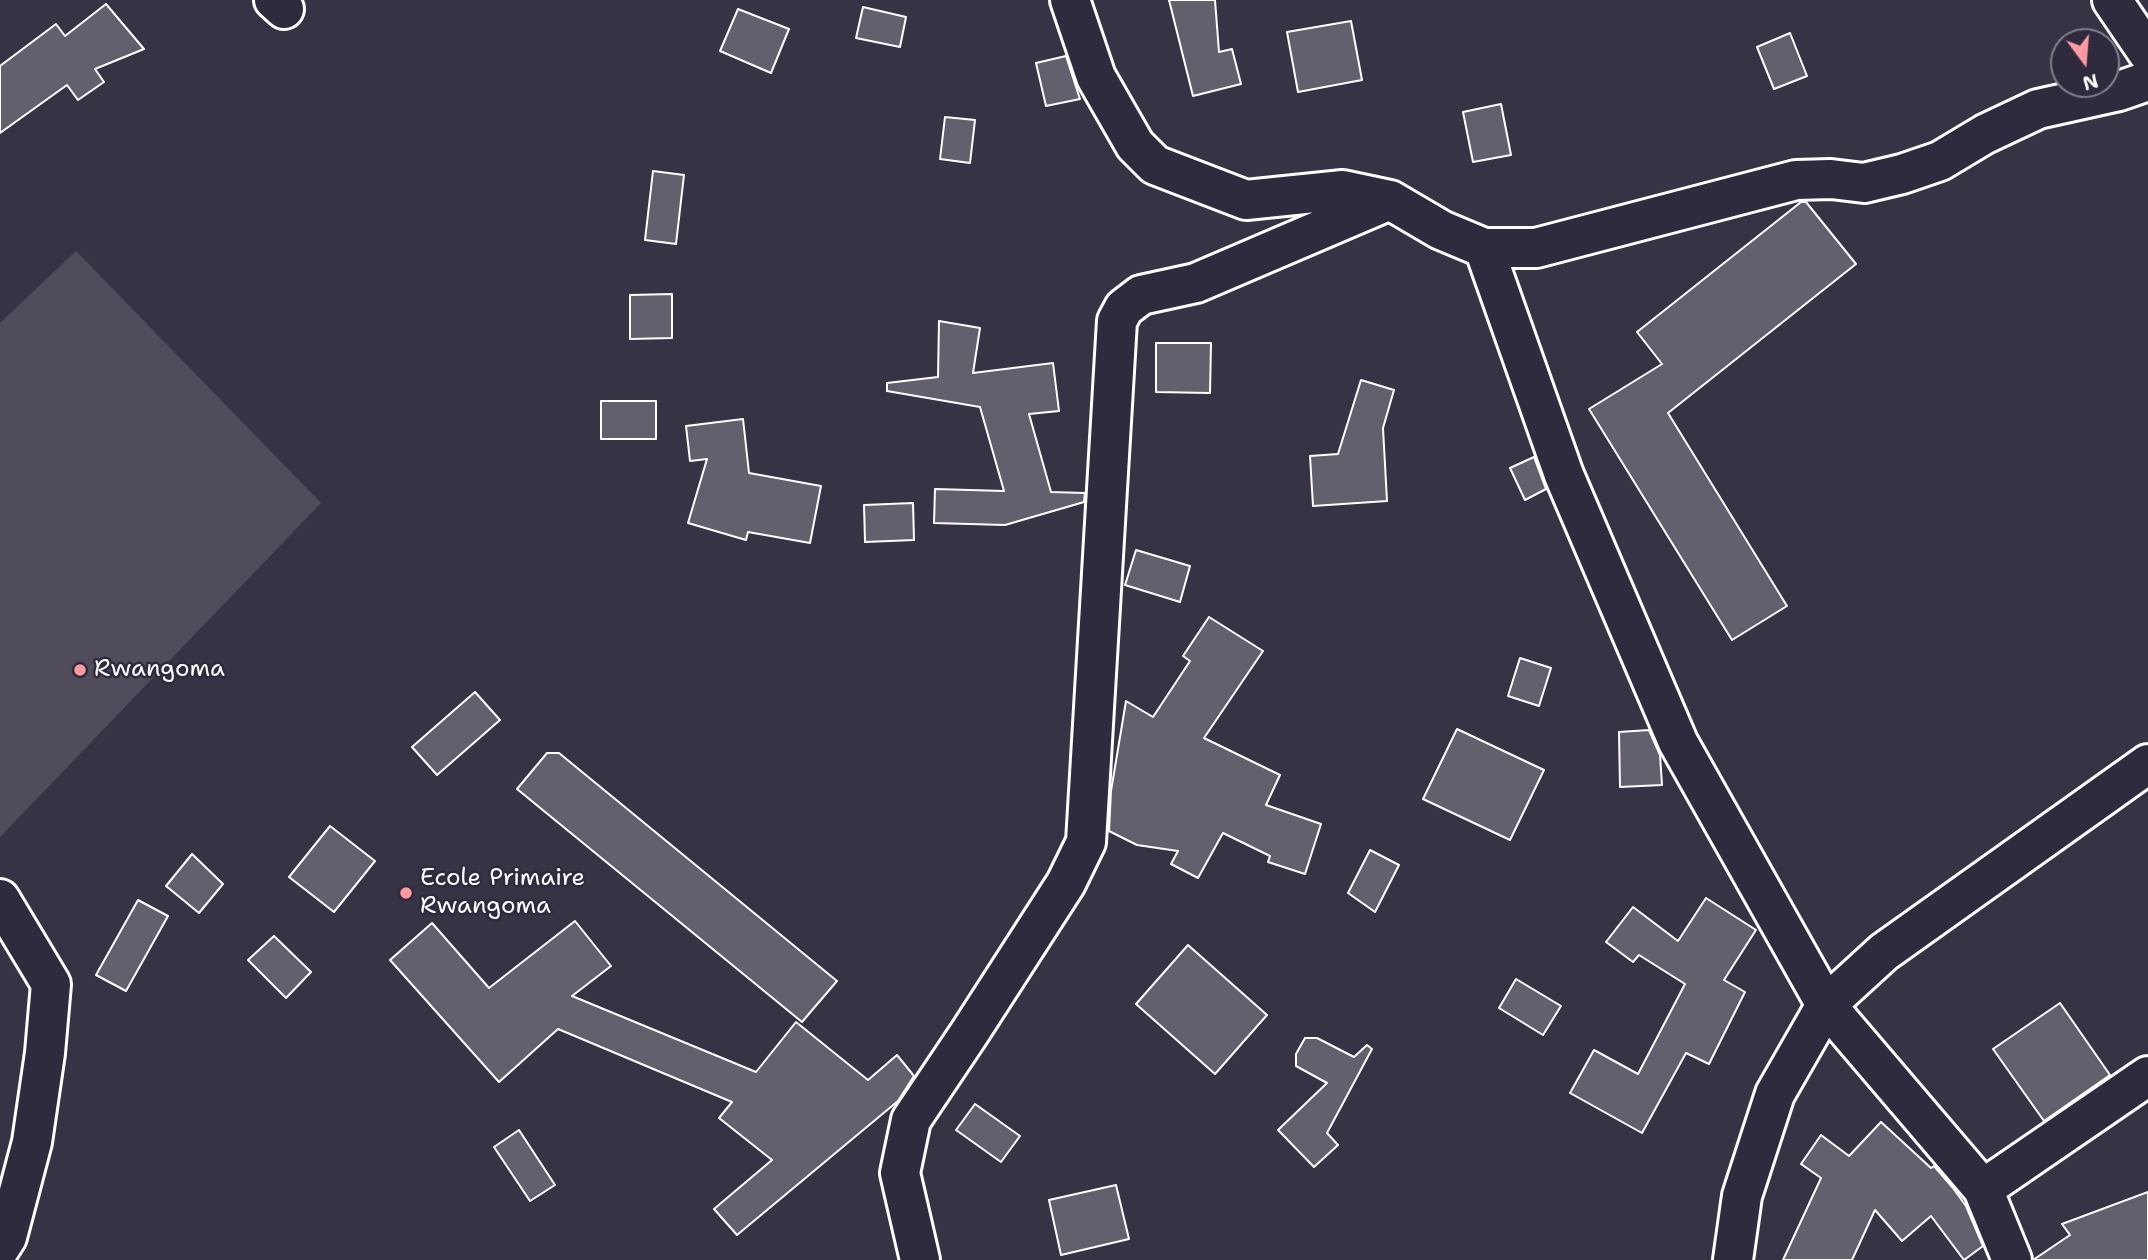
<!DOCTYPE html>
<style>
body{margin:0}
#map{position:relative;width:2148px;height:1260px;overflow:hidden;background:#373345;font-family:"Shantell Sans",sans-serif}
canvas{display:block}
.north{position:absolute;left:2050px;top:28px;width:70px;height:70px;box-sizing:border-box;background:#2f2a3d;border:2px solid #827f8b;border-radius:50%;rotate:164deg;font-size:19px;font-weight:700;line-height:28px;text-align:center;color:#fff}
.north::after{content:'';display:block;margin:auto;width:24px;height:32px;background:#ff9aa2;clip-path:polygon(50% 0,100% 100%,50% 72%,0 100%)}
</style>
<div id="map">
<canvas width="2148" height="1260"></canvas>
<div class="north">N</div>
</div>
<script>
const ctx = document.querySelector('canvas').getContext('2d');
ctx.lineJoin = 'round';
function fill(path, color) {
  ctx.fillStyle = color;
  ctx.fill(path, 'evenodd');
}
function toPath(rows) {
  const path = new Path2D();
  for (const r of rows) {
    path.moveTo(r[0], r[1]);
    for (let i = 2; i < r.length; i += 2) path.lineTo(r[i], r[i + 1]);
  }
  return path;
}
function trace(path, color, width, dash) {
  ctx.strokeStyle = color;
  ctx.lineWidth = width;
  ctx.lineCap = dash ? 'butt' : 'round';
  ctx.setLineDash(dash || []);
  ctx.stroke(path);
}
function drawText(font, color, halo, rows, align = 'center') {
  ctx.font = font + ' "Shantell Sans",sans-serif';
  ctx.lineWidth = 5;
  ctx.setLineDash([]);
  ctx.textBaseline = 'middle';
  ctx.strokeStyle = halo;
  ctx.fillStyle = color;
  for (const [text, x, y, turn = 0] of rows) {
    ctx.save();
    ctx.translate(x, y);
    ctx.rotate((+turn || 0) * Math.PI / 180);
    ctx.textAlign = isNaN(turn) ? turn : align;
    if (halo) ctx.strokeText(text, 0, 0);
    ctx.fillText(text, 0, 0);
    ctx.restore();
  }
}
fill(toPath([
 [76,251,321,503,0,837,0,323]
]), '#514c5c');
const building = toPath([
 [1169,0,1215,0,1219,52,1232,49,1241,84,1193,96,1169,0],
 [106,4,144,49,95,69,104,82,78,100,67,85,0,133,0,66,56,24,65,36,106,4],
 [863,7,906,17,900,47,856,38,863,7],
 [738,9,789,29,771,73,720,51,738,9],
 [1351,21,1362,80,1298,92,1287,32,1351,21],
 [1790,33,1807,76,1774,89,1757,47,1790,33],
 [1066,56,1080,99,1046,106,1036,63,1066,56],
 [1501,104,1511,155,1473,162,1463,112,1501,104],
 [945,117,975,120,970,163,940,159,945,117],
 [653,171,684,175,676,244,645,240,653,171],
 [1801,202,1806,202,1856,264,1668,413,1787,606,1732,640,1589,409,1662,364,1637,332,1801,202],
 [672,294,672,338,630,339,630,295,672,294],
 [939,321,980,328,973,373,1053,363,1059,411,1029,414,1051,492,1085,493,1084,502,1005,525,934,523,935,489,1004,491,980,407,887,391,887,383,938,377,939,321],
 [1156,343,1211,343,1210,393,1156,392,1156,343],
 [1361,380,1394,390,1383,428,1387,501,1313,506,1310,456,1338,454,1361,380],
 [601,401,656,401,656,439,601,439,601,401],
 [743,419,749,473,821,486,810,543,748,532,746,540,688,523,707,459,690,461,686,426,743,419],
 [1534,457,1546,489,1525,500,1510,468,1534,457],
 [913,503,914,540,865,542,864,505,913,503],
 [1136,550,1190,566,1180,602,1125,585,1136,550],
 [1209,617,1263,651,1204,738,1280,775,1266,805,1321,824,1305,874,1268,862,1270,856,1223,833,1198,878,1171,864,1178,851,1137,845,1109,831,1111,791,1126,701,1153,717,1190,661,1183,656,1209,617],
 [1520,658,1551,668,1539,706,1508,696,1520,658],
 [475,692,500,720,437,775,412,747,475,692],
 [1457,729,1544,770,1510,840,1423,799,1457,729],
 [1649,730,1660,755,1662,785,1620,787,1619,732,1649,730],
 [547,753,559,753,837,981,802,1022,517,789,547,753],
 [330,826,375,861,334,912,289,877,330,826],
 [1370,850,1399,865,1375,912,1348,893,1370,850],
 [192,854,223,884,199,913,166,886,192,854],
 [1706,898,1756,930,1724,980,1745,992,1709,1064,1686,1053,1642,1133,1570,1093,1594,1050,1638,1074,1685,984,1639,955,1633,962,1606,942,1633,907,1678,941,1706,898],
 [138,900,168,916,126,991,96,975,138,900],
 [575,921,611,966,572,996,756,1072,796,1022,868,1080,897,1055,914,1076,898,1101,737,1235,714,1209,772,1160,719,1118,732,1102,558,1029,499,1082,390,960,432,923,489,988,575,921],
 [274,936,311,972,286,998,248,960,274,936],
 [1188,945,1267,1015,1215,1074,1136,1004,1188,945],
 [1516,979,1561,1006,1543,1035,1499,1008,1516,979],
 [2060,1003,2110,1075,2044,1121,1993,1049,2060,1003],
 [1305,1038,1317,1038,1354,1057,1367,1045,1372,1049,1327,1133,1338,1145,1314,1167,1278,1130,1327,1083,1296,1066,1296,1054,1305,1038],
 [975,1104,1020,1136,1001,1162,956,1130,975,1104],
 [1881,1122,1931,1168,1934,1166,1953,1188,1966,1206,1983,1246,1964,1260,1931,1216,1902,1241,1875,1210,1852,1260,1783,1260,1821,1178,1801,1164,1821,1135,1849,1156,1881,1122],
 [519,1130,555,1185,530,1201,494,1147,519,1130],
 [1116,1185,1129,1239,1061,1255,1049,1200,1116,1185],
 [2148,1192,2148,1260,2033,1260,2070,1235,2062,1224,2148,1192]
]);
fill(building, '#635f6d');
trace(building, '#fff', 2);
const minor = toPath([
 [274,0,284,9],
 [1070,0,1096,77,1135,145,1155,165,1246,200,1343,190,1390,200,1441,230,1484,248,1536,248,1796,180,1831,179,1864,183,1902,174,1940,161,1985,134,2038,109,2119,91,2148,81],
 [2112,0,2148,53],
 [1484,248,1564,475,1678,742,1826,1005,1983,1189,2148,1076],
 [0,899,51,984,45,1053,32,1142,7,1237,0,1248],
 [1983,1189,2012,1260],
 [920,1260,900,1173,911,1120,970,1032,1066,883,1086,842,1117,321,1124,308,1141,295,1196,283,1390,200],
 [1733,1260,1742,1196,1775,1094,1826,1005,1884,952,2148,764]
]);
trace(minor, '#fff', 44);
trace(minor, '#2f2a3d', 38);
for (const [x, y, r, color] of [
 [80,670,7,"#ff9aa2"],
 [406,893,7,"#ff9aa2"]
]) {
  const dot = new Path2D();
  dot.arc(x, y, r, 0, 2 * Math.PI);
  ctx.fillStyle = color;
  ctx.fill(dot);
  trace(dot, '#2f2a3d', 2.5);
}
drawText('24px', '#fff', '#2f2a3d', [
 ["Rwangoma",94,670],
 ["Ecole Primaire",420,879],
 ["Rwangoma",420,907]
], 'left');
</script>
